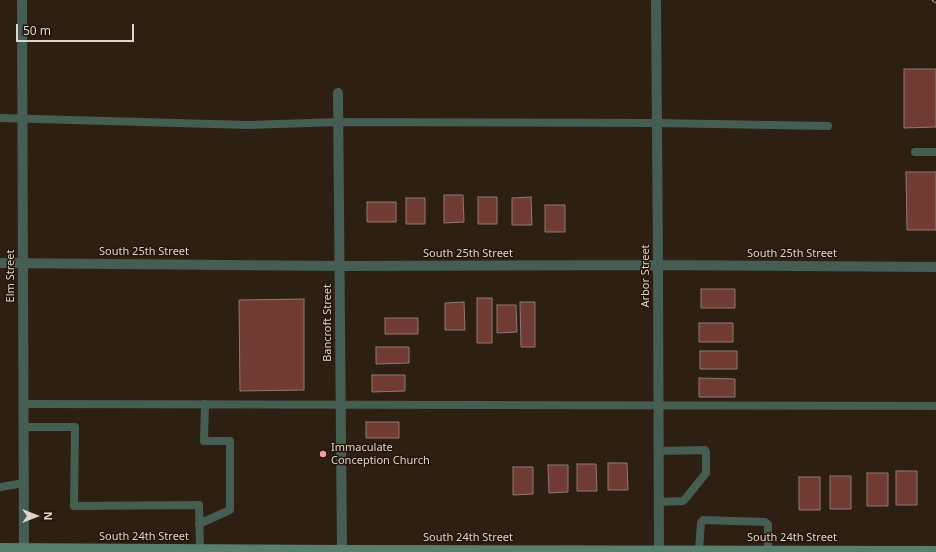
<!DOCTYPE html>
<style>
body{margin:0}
#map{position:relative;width:936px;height:552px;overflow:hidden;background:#2d1f12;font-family:"Noto Sans",sans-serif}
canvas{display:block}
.north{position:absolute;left:16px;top:496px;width:40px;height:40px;-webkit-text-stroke:3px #231609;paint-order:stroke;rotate:90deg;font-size:11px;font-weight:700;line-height:16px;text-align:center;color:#dfd5cd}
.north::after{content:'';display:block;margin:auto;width:14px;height:18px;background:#dfd5cd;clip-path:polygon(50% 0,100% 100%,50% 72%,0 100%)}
.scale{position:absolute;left:16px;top:24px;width:118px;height:18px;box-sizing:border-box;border:2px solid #dfd5cd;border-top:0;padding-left:5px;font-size:12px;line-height:14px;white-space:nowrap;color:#dfd5cd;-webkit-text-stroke:3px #231609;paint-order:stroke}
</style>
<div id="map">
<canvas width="936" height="552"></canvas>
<div class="north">N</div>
<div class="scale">50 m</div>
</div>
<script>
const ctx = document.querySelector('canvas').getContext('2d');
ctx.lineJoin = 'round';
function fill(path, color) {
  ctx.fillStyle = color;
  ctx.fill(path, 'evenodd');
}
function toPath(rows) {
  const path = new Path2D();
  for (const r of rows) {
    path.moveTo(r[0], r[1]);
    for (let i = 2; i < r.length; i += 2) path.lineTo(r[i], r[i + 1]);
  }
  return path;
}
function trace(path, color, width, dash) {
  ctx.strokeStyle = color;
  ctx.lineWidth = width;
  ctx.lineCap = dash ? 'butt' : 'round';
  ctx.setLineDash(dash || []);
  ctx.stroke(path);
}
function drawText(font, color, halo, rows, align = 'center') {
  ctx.font = font + ' "Noto Sans",sans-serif';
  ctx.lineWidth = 3;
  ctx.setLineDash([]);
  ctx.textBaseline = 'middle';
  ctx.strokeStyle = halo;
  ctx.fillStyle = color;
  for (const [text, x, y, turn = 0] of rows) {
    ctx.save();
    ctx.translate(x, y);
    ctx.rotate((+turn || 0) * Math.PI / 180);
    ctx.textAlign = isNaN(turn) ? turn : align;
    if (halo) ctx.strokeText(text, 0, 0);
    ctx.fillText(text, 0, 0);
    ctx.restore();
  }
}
const building = toPath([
 [904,69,936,69,936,127,904,128,904,69],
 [906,172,936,172,936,230,907,230,906,172],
 [444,195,463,195,464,222,444,223,444,195],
 [478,197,497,197,497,224,478,224,478,197],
 [531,197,532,225,512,225,512,198,531,197],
 [406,198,425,198,425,224,406,224,406,198],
 [367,202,396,202,396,222,367,222,367,202],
 [545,205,565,205,565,232,545,232,545,205],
 [701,289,735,289,735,308,701,308,701,289],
 [477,298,492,298,492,343,477,343,477,298],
 [304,299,304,390,240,391,239,300,304,299],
 [464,302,465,330,445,330,445,303,464,302],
 [520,302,535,302,535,347,521,347,520,302],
 [497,305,516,305,517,332,497,333,497,305],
 [385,318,418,318,418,334,385,334,385,318],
 [699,323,733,323,733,342,699,342,699,323],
 [376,347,409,347,409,363,376,364,376,347],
 [700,351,737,351,737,369,700,369,700,351],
 [372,375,405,375,405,391,372,392,372,375],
 [699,378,735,379,735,397,699,397,699,378],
 [366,422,399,422,399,438,366,438,366,422],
 [608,463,627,463,628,490,608,490,608,463],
 [577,464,596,464,597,491,577,491,577,464],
 [548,465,568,465,568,492,549,493,548,465],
 [513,467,533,467,533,494,513,495,513,467],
 [896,471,917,471,917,505,896,505,896,471],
 [867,473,888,473,888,506,867,506,867,473],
 [830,476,851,476,851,509,830,509,830,476],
 [799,477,820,477,820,510,799,510,799,477]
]);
fill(building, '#6f3b33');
trace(building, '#917974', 1);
trace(toPath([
 [0,118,248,125,339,122,657,123,828,126],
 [915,152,936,152],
 [23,404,936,406],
 [24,427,75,427,74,506,199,505,200,549],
 [659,451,705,450,706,452,706,473,686,498,683,501,659,502],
 [0,487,24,483],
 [199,524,230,510,230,441,204,441,205,404],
 [699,550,701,523,703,520,765,522,768,524,768,550]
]), '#455d52', 8);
trace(toPath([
 [22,0,24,552],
 [656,0,658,265,659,552],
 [338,93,342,552],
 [0,263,340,266,658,265,936,267]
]), '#455d52', 10);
trace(toPath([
 [0,548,342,550,936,551]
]), '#587e6d', 10);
const rail = toPath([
 [934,0,936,1]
]);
trace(rail, '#a1968c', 4.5);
trace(rail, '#231609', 3, [9]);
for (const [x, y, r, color] of [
 [323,454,4,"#f29aac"]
]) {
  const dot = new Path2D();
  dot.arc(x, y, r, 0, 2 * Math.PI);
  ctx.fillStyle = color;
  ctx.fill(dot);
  trace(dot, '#231609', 1.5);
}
drawText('11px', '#dfd5cd', '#231609', [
 ["South 25th Street",144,252],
 ["South 25th Street",468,254],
 ["South 25th Street",792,254],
 ["Elm Street",11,276,-90],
 ["Arbor Street",646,276,-90],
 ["Bancroft Street",328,323,-90],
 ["South 24th Street",144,537],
 ["South 24th Street",468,538],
 ["South 24th Street",792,538]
]);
drawText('11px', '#dfd5cd', '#231609', [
 ["Immaculate",331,448],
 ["Conception Church",331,461]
], 'left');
</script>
